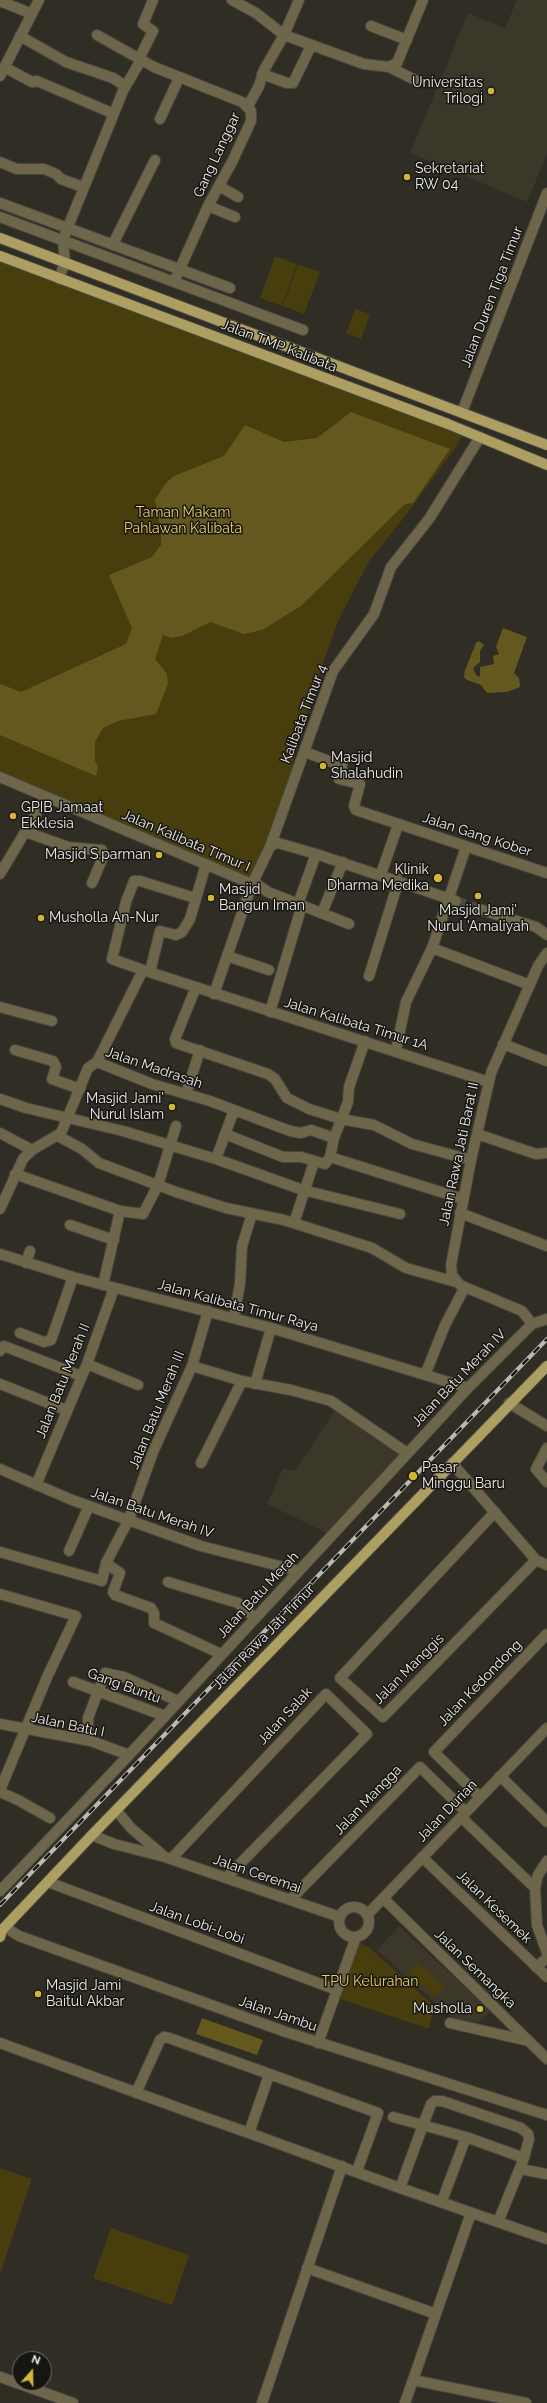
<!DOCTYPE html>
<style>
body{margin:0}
#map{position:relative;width:547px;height:2403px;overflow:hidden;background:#2f2d24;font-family:Raleway,sans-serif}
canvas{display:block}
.north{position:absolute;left:12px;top:2351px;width:40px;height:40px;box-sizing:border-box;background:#161511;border:1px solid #6c6b67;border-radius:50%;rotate:20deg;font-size:11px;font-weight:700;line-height:16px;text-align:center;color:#eeede8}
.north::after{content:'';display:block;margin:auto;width:14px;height:18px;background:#d2b736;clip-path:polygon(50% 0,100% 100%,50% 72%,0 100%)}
</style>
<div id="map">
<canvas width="547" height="2403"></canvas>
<div class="north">N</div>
</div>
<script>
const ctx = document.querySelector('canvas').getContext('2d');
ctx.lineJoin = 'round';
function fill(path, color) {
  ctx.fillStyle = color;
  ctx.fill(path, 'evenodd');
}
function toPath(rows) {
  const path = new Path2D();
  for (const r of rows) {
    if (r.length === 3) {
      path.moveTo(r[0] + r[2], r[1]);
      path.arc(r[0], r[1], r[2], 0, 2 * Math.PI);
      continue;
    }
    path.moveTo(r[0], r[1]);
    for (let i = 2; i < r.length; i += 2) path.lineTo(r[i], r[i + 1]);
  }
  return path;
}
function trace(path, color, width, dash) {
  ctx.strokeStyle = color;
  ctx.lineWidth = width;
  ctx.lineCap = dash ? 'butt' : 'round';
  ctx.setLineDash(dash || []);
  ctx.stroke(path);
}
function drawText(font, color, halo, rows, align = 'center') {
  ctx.font = font + ' Raleway,sans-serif';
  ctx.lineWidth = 3;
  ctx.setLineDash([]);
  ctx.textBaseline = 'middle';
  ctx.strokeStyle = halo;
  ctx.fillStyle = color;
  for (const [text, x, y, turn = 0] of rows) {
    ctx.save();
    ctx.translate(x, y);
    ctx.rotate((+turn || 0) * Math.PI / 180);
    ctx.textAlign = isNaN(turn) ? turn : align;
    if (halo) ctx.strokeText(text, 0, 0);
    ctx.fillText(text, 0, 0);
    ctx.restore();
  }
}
fill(toPath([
 [517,0,547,0,547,154,527,202,410,153,468,13,505,28],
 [339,1404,361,1415,408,1454,333,1536,267,1504,283,1468,295,1471],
 [399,1926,491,2011,479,2022,456,2022,377,1950]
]), '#3b3729');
fill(toPath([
 [0,256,465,431,454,450,406,515,368,563,338,621,309,704,270,847,254,882,0,776],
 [275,256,297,264,282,306,260,298],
 [298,264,320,272,304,314,283,306],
 [355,309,370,314,361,339,346,333],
 [357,1942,370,1948,434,2006,429,2029,337,1998],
 [418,1962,445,1987,435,1998,408,1973],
 [0,2168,32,2179,0,2274],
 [111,2228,189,2255,172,2305,93,2278]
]), '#483d0c');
fill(toPath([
 [351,412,450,449,413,503,405,504,301,606,262,630,244,634,210,622,182,636,171,638,163,635,155,659,167,674,168,684,156,714,118,721,103,728,95,742,95,761,98,767,96,776,0,735,0,684,21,692,126,644,132,628,109,575,152,557,161,545,161,532,155,500,165,484,174,476,224,456,245,425,284,442,317,438],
 [503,628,527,637,514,673,519,678,520,687,507,692,487,693,481,685,467,680,464,677,465,670,476,643,479,641,484,645,480,651,480,662,473,668,476,675,480,677,480,667,494,664,493,656,499,654,496,647],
 [202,2018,263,2040,257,2055,196,2034]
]), '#64581f');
trace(toPath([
 [456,901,479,909]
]), '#4c4a41', 10, [10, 5]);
const minor = toPath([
 [232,0,256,13,284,35,364,64,389,67,397,63,423,0],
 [0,1,32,14],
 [371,26,407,40],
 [97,35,154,67,242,102,251,111,251,121,233,160,208,206,174,282],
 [20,36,66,62,113,78,125,86,68,227,63,240,65,262,59,279],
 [139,59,153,31,143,24,153,0],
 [4,67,32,82,37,81,112,113],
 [389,67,415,80],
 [262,74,287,83,293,83,311,46],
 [0,76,39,0],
 [124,89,141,60],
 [248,106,259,86,264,70,284,35,299,0],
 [160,119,179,78],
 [0,162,17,169,44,169,56,174,61,179,83,187],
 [219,186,238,197],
 [0,203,230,288],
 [208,206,235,217],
 [0,217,303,330],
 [113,244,155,160],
 [462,412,547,193],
 [305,752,342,766,339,779,360,784,354,806,356,810,547,873],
 [0,777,252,884],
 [26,832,68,847,102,850,104,855,92,883],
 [270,847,333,671,374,614,391,567,429,519,480,437],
 [0,874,46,797],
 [381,874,398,825],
 [254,882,268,892,349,924],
 [298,904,316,854],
 [479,909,536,927,547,935],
 [322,913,343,862],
 [432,948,530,985],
 [227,956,269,970],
 [143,970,112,959,126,902,134,881,140,881,195,898],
 [150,972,160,931,176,935,182,932,190,919,206,864],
 [369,976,397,886,397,879],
 [196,987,175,1039,176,1043,268,1074,275,1079,287,1098,309,1109,341,1119,374,1125,412,1144,471,1160],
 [214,994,252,884,270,847,274,844,278,843,316,854,456,901],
 [0,1007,52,1021],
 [270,1012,302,905],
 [503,1044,547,1061],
 [15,1050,53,1061,56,1067,52,1079,80,1089],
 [396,1050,406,1002,432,948,466,847],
 [97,1062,143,970,489,1082],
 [186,1094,200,1050],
 [0,1099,26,1108,123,1131,216,1159,303,1190,400,1214],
 [0,1133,32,1150],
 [225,1134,283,1157,301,1157,325,1164,330,1157,334,1138,348,1102,349,1087,365,1041],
 [477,1134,536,1154,547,1153],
 [58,1136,82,1149,99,1163,176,1192,226,1208,284,1220,372,1248,406,1268,456,1282],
 [330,1157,463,1199],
 [216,1159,234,1110],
 [15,1174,120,1211,143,1214,158,1185,176,1126],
 [0,1209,23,1159,32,1150,61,1133,88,1068,97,1062,152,1084,210,1101,290,1131,301,1133,311,1130,334,1138],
 [460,1213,547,1246],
 [294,1223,314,1162],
 [70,1225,114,1240],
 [0,1254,73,1277,271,1328,468,1388],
 [26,1263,30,1251],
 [103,1285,120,1211],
 [234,1318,240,1283,242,1246,252,1214],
 [532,1324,522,1311,460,1285,452,1275,451,1265,471,1160,491,1073,538,966,547,953],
 [20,1333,44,1342,51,1340,73,1277],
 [0,1351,4,1346,81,1376],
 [87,1364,138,1385],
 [192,1366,242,1381,291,1390,331,1401,407,1453],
 [425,1375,445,1325,465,1287],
 [0,1384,66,1410],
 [255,1384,271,1328],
 [509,1403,547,1426],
 [547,1448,536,1469,547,1482],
 [201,1463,242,1381],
 [452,1463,536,1560,547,1565],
 [0,1469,72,1500,201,1546,299,1571],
 [36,1485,87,1364,114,1288],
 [495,1512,340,1678,383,1717,536,1560],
 [69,1551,89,1506],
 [0,1552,102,1581,106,1563,129,1519,153,1452,192,1366,208,1311],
 [106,1563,120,1573,113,1592,115,1595,151,1608,154,1613,154,1623,221,1654],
 [168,1582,238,1603,255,1618],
 [0,1594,76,1616,48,1675,0,1790],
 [73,1682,165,1716],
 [0,1724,91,1741,129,1755],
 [84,1740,88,1728,88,1718,105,1673,124,1677,178,1701],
 [500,1776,547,1822],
 [0,1792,18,1800,50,1818],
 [480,1797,434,1752,547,1634],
 [116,1810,131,1828,165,1857],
 [461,1817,535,1888],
 [92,1835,114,1844,165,1857,340,1917],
 [422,1857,547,1977],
 [171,1859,326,1694,367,1734,226,1878],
 [547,1861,538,1875,535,1888,537,1925,547,1953],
 [48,1882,337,1990],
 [0,1891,129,1755,468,1388,532,1324,547,1319],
 [383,1898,547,2059],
 [290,1900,420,1767,466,1812],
 [354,1922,15],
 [367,1915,547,1728],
 [5,1927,19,1936,286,2032,547,2115],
 [536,1967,547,1958],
 [450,2023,529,2041],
 [0,2043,195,2114,249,2133,400,2188,498,2222,524,2158,529,2139,528,2134,521,2128,442,2101,435,2101,431,2104,423,2125,400,2188],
 [318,2043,356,1937],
 [136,2093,160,2040,164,2037,169,2038,378,2113,357,2171],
 [393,2117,466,2137,524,2158],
 [249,2133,269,2075],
 [520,2169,547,2174],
 [442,2201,466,2137],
 [498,2222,547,2239],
 [307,2268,436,2314],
 [0,2377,73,2403],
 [413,2380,526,2403],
 [262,2403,342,2166],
 [405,2403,471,2213]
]);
const major = toPath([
 [0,238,547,445],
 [0,256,448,424,547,465],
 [0,1937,2,1930,92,1835,547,1366]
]);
trace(minor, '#4a483f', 12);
trace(major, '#4a483f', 12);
trace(minor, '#6d664a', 10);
trace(major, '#ad9f62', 10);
const rail = toPath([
 [0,1905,547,1339]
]);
trace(rail, '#bab9b3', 4);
trace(rail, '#161511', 2.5, [8]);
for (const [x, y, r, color] of [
 [491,91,4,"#d2b736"],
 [407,177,4,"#d2b736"],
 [323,766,4,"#d2b736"],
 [13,816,4,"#d2b736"],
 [159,855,4,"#d2b736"],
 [438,878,5,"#d2b736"],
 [478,896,4,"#d2b736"],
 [211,898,4,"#d2b736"],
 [41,918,4,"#d2b736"],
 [172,1107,4,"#d2b736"],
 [413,1476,5,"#d2b736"],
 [38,1994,4,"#d2b736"],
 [480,2009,4,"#d2b736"]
]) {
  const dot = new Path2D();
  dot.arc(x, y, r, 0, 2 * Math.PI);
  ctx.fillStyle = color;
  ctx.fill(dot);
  trace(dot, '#161511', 1.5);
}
drawText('14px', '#eeede8', '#161511', [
 ["Universitas",483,83,"right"],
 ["Trilogi",483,99,"right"],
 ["Sekretariat",415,169],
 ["RW 04",415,185],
 ["Masjid",331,758],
 ["Shalahudin",331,774],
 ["GPIB Jamaat",21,808],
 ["Ekklesia",21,824],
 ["Masjid S.parman",151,855,"right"],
 ["Klinik",429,870,"right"],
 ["Dharma Medika",429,886,"right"],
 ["Masjid",219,890],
 ["Bangun Iman",219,906],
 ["Masjid Jami'",478,911,"center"],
 ["Nurul 'Amaliyah",478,927,"center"],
 ["Musholla An-Nur",49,918],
 ["Masjid Jami'",164,1099,"right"],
 ["Nurul Islam",164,1115,"right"],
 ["Pasar",422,1468],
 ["Minggu Baru",422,1484],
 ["Masjid Jami",46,1986],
 ["Baitul Akbar",46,2002],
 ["Musholla",472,2009,"right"]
], 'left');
drawText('14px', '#eeede8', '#161511', [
 ["Gang Langgar",217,155,-65],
 ["Jalan Duren Tiga Timur",492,297,-69],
 ["Jalan TMP Kalibata",279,346,21],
 ["Kalibata Timur 4",304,714,-69],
 ["Jalan Gang Kober",477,835,18],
 ["Jalan Kalibata Timur I",186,841,23],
 ["Jalan Kalibata Timur 1A",356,1024,17],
 ["Jalan Madrasah",154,1068,19],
 ["Jalan Rawa Jati Barat II",459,1154,-78],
 ["Jalan Kalibata Timur Raya",238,1306,15],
 ["Jalan Batu Merah IV",459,1378,-46],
 ["Jalan Batu Merah II",63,1381,-68],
 ["Jalan Batu Merah III",157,1410,-68],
 ["Jalan Batu Merah IV",152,1513,19],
 ["Jalan Batu Merah",258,1595,-47],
 ["Jalan Rawa Jati Timur",264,1637,-46],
 ["Jalan Manggis",409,1669,-45],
 ["Jalan Kedondong",480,1683,-46],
 ["Gang Buntu",124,1686,20],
 ["Jalan Salak",285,1716,-47],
 ["Jalan Batu I",68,1725,12],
 ["Jalan Mangga",368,1800,-46],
 ["Jalan Durian",447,1811,-46],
 ["Jalan Ceremai",257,1874,19],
 ["Jalan Kesemek",494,1907,44],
 ["Jalan Lobi-Lobi",197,1923,20],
 ["Jalan Semangka",475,1969,44],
 ["Jalan Jambu",278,2014,19]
]);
drawText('14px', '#e7d068', '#161511', [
 ["Taman Makam",183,513],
 ["Pahlawan Kalibata",183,529],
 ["TPU Kelurahan",370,1982]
]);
</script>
